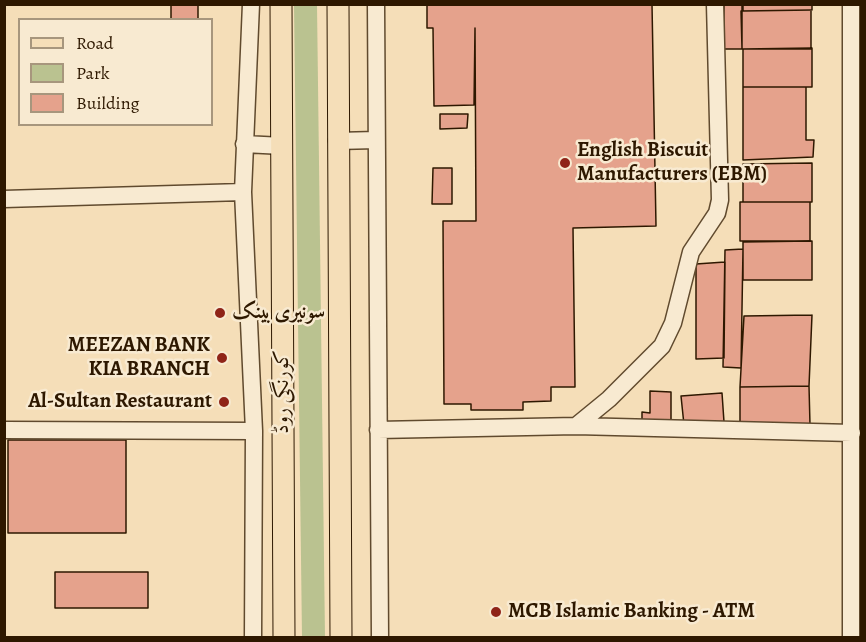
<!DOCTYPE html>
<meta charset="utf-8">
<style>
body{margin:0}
#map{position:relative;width:866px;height:642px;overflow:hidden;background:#f5deb8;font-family:Alegreya,serif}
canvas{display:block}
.frame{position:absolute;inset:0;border:6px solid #2e1800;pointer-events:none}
.legend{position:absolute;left:18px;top:18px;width:195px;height:108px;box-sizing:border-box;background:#f8ead1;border:2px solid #a7967d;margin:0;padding:8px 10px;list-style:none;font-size:18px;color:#2e1800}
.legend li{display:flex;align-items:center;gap:12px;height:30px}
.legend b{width:30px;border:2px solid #a7967d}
</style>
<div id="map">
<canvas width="866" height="642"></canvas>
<div class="frame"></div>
<ul class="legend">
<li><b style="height:8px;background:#f5deb8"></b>Road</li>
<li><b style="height:16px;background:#bac290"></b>Park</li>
<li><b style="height:16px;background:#e5a28c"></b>Building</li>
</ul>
</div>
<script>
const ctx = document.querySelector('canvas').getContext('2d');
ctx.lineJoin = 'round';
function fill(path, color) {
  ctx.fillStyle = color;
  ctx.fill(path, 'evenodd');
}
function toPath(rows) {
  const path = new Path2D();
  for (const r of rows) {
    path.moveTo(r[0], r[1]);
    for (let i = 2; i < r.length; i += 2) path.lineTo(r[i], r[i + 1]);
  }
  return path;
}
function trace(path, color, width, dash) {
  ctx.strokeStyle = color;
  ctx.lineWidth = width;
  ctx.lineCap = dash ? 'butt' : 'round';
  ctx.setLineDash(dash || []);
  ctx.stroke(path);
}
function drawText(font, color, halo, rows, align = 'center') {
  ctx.font = font + ' Alegreya,Amiri,serif';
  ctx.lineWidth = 5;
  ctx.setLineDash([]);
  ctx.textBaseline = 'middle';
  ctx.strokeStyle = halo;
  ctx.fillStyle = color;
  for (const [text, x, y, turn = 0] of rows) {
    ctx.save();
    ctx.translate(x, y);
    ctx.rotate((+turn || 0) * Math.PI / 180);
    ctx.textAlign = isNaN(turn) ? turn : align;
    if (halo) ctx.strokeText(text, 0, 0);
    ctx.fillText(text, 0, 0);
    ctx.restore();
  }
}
fill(toPath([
 [294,5,317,5,325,638,302,637]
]), '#bac290');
const building = toPath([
 [171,4,198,4,198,20,171,20,171,4],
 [427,4,652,4,656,226,573,228,575,387,551,387,551,401,523,402,523,410,471,410,471,404,444,404,443,221,476,221,475,28,474,105,434,106,433,28,427,28,427,4],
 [724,4,742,4,742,49,723,49,724,4],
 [743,4,812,4,812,10,743,11,743,4],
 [811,10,811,49,742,49,741,11,811,10],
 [812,48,812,87,743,87,743,49,812,48],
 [743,87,806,87,806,140,814,140,813,157,743,160,743,87],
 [440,114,468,114,467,128,440,129,440,114],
 [812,163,812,202,743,202,743,164,812,163],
 [433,168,452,168,452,204,432,204,433,168],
 [740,202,810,202,810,241,740,241,740,202],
 [812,241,812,280,743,280,743,242,812,241],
 [743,249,741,368,723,367,725,250,743,249],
 [725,262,724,358,696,359,696,264,725,262],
 [812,315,809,386,740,387,744,316,812,315],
 [809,386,810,425,740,425,740,387,809,386],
 [650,391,671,392,671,428,642,428,642,412,650,413,650,391],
 [722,393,724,422,684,425,681,396,722,393],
 [8,440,126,440,126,533,8,533,8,440],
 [55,572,148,572,148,608,55,608,55,572]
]);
fill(building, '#e5a28c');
trace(building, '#2e1800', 1.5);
const minor = toPath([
 [251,4,243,192,254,431,253,638],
 [376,4,380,638],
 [851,4,851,638],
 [337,141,376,140],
 [244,144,283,146],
 [4,199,243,192],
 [576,426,609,399,662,346,673,323,691,252,717,213,720,200,715,4],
 [4,430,254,431],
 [378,430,576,426,852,433]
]);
const major = toPath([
 [281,4,284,638],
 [338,4,341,638]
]);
trace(minor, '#604a2e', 19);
trace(major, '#2e1800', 23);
trace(minor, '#f8ead1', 16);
trace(major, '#f5deb8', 21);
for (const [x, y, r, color] of [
 [565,163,6,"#8f2418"],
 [220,313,6,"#8f2418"],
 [222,358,6,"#8f2418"],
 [224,402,6,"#8f2418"],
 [496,612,6,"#8f2418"]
]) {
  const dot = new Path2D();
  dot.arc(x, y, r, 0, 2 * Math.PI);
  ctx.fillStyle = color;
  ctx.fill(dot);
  trace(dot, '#f8ead1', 2);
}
drawText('bold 21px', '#2e1800', '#f8ead1', [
 ["English Biscuit",577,151],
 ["Manufacturers (EBM)",577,175],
 ["سونیری بینک",232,313],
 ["MEEZAN BANK",210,346,"right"],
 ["KIA BRANCH",210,370,"right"],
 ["Al-Sultan Restaurant",212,402,"right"],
 ["MCB Islamic Banking - ATM",508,612]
], 'left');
drawText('21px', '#2e1800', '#f8ead1', [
 ["کورنگی روڈ",283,392,-90]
]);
</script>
